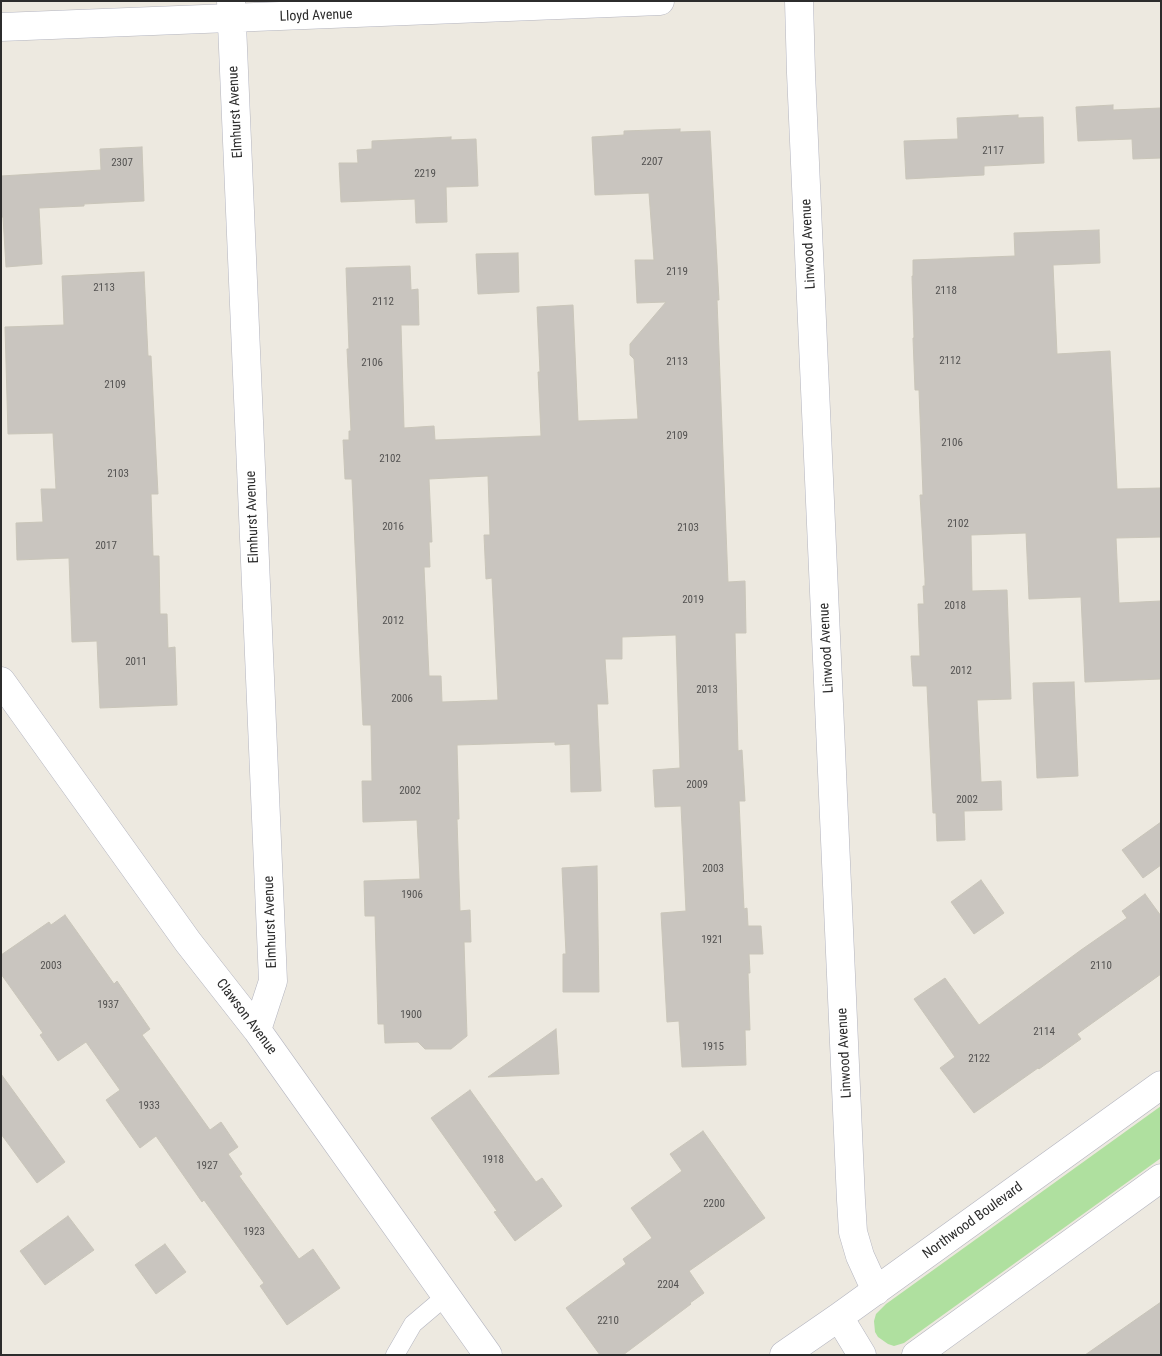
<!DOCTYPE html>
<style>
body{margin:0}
#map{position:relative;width:1162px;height:1356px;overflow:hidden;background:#ede9e0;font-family:"Roboto Condensed",sans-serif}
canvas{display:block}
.frame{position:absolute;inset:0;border:2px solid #2c2c2c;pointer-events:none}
</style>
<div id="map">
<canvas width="1162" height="1356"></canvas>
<div class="frame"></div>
</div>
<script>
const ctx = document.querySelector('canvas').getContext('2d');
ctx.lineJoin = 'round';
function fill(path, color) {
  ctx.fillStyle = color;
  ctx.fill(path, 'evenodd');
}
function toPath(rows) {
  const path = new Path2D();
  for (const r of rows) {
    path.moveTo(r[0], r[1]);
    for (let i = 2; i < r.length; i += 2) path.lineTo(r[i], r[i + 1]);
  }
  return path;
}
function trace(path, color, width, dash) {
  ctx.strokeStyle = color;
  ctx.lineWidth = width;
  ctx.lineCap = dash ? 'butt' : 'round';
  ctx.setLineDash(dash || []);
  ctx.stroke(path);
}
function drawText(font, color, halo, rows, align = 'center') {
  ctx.font = font + ' "Roboto Condensed",sans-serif';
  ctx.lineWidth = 4;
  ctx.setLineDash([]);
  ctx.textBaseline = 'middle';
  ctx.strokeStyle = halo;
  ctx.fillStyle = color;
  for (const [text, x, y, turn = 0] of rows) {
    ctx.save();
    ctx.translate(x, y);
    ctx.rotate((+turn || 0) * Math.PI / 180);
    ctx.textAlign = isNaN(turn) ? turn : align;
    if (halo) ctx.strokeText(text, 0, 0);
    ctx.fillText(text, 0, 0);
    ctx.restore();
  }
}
fill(toPath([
 [1161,1106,1161,1158,904,1343,894,1346,888,1344,878,1337,875,1332,874,1321,876,1314,886,1304]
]), '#afe09f');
const building = toPath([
 [1113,105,1113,110,1161,108,1161,158,1133,159,1132,139,1078,141,1076,107,1113,105],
 [1018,115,1018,118,1043,117,1044,163,984,166,984,175,906,179,904,141,958,139,957,118,1018,115],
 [680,129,680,132,710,131,719,300,717,300,728,582,745,581,746,633,735,633,738,751,742,750,745,801,739,801,744,909,747,908,748,926,761,926,763,954,749,954,750,973,748,973,750,1030,745,1030,746,1065,682,1067,679,1021,667,1022,661,913,686,911,681,806,655,807,653,770,680,768,676,635,622,637,622,659,605,659,608,704,597,704,601,791,571,792,570,744,555,745,555,742,457,745,459,819,457,819,460,911,470,910,471,942,464,942,467,1036,451,1049,425,1049,418,1042,385,1043,384,1024,378,1024,375,916,365,916,364,881,420,879,417,820,363,822,362,781,372,781,371,725,363,725,352,479,345,479,343,440,349,440,349,431,351,431,347,349,349,349,346,268,410,266,411,290,418,289,419,325,401,325,404,428,434,426,435,440,541,436,538,372,540,372,537,307,573,305,578,421,638,419,634,359,630,355,630,344,666,302,637,303,635,260,654,260,649,193,595,195,592,137,624,135,624,131,680,129],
 [488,476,490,535,484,535,486,579,492,578,498,700,442,702,441,676,429,676,424,567,430,567,429,542,432,542,429,479,488,476],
 [451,137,451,140,476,139,478,186,446,187,447,222,416,223,415,199,341,202,339,163,358,163,357,150,372,149,372,141,451,137],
 [142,147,144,201,84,204,84,206,39,208,42,264,6,267,3,217,1,217,1,176,101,170,100,149,142,147],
 [1099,230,1100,263,1053,265,1057,354,1110,351,1117,489,1161,488,1161,537,1116,538,1119,603,1161,601,1161,679,1085,682,1081,597,1029,599,1026,533,971,535,972,591,1007,590,1011,699,977,700,981,782,1001,781,1002,810,964,811,965,840,937,841,936,813,933,813,927,686,913,686,911,656,920,656,918,604,924,604,923,586,925,586,925,579,920,495,923,495,919,390,915,390,913,338,914,338,912,276,913,276,913,260,1015,256,1014,233,1099,230],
 [518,253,519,292,478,294,476,254,518,253],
 [144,272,148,356,151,356,158,494,151,494,153,556,159,556,160,614,167,614,168,648,175,647,177,705,100,708,97,641,72,642,69,558,17,560,16,523,43,522,41,489,56,489,53,433,8,434,5,327,64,325,62,276,144,272],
 [1074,682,1078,776,1037,778,1033,683,1074,682],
 [1161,822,1161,865,1143,878,1122,850,1161,822],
 [597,866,599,992,563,992,563,954,566,954,562,868,597,866],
 [981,880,1004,913,974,934,951,902,981,880],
 [1145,894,1161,916,1161,974,1077,1034,1081,1039,1039,1069,1038,1068,974,1113,940,1068,955,1057,914,999,945,978,979,1025,1081,950,1127,918,1122,911,1145,894],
 [65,915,114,984,117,981,150,1029,142,1035,210,1130,221,1122,238,1147,228,1154,242,1174,239,1176,299,1259,313,1249,340,1288,287,1325,260,1286,264,1283,204,1200,202,1202,156,1136,140,1148,106,1100,120,1090,86,1042,58,1061,40,1035,43,1033,1,974,1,955,49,922,51,925,65,915],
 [556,1029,559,1074,488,1077,556,1029],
 [1,1074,65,1162,37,1183,1,1134,1,1074],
 [470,1090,536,1182,542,1178,562,1206,515,1241,494,1212,497,1211,431,1118,470,1090],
 [703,1131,765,1218,689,1271,704,1293,690,1303,691,1304,623,1355,600,1355,566,1308,626,1264,623,1259,652,1238,631,1208,682,1171,670,1154,703,1131],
 [68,1216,94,1250,45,1285,20,1251,68,1216],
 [165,1244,186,1272,156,1294,135,1265,165,1244],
 [1161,1302,1161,1355,1085,1355,1161,1302]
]);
fill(building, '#c9c5bf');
trace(building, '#c9c5b9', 1);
const service = toPath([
 [395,1355,413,1324,446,1296]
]);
const minor = toPath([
 [231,1,273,981,257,1030],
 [799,1,801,73,851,1200,853,1232,860,1256,876,1291],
 [1,27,660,1],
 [1,681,188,942,257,1030,488,1355],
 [839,1317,862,1355],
 [784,1355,839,1317,1161,1085],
 [916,1355,1161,1178]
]);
trace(service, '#b3b4bf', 19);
trace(minor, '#b3b4bf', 29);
trace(service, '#fff', 18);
trace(minor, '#fff', 28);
drawText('11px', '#535251', null, [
 ["2117",993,151],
 ["2207",652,162],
 ["2307",122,163],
 ["2219",425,174],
 ["2119",677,272],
 ["2113",104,288],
 ["2118",946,291],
 ["2112",383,302],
 ["2112",950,361],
 ["2113",677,362],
 ["2106",372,363],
 ["2109",115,385],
 ["2109",677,436],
 ["2106",952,443],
 ["2102",390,459],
 ["2103",118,474],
 ["2102",958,524],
 ["2016",393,527],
 ["2103",688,528],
 ["2017",106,546],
 ["2019",693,600],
 ["2018",955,606],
 ["2012",393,621],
 ["2011",136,662],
 ["2012",961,671],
 ["2013",707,690],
 ["2006",402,699],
 ["2009",697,785],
 ["2002",410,791],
 ["2002",967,800],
 ["2003",713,869],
 ["1906",412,895],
 ["1921",712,940],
 ["2003",51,966],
 ["2110",1101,966],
 ["1937",108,1005],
 ["1900",411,1015],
 ["2114",1044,1032],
 ["1915",713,1047],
 ["2122",979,1059],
 ["1933",149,1106],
 ["1918",493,1160],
 ["1927",207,1166],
 ["2200",714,1204],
 ["1923",254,1232],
 ["2204",668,1285],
 ["2210",608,1321]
]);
drawText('14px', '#2c2c2c', '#fff', [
 ["Lloyd Avenue",316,16,-2],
 ["Elmhurst Avenue",236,112,-93],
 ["Linwood Avenue",809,244,-93],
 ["Elmhurst Avenue",253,517,-92],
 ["Linwood Avenue",827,648,-93],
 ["Elmhurst Avenue",271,922,-92],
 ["Clawson Avenue",246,1017,53],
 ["Linwood Avenue",845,1053,-93],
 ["Northwood Boulevard",973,1221,-36]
]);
</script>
